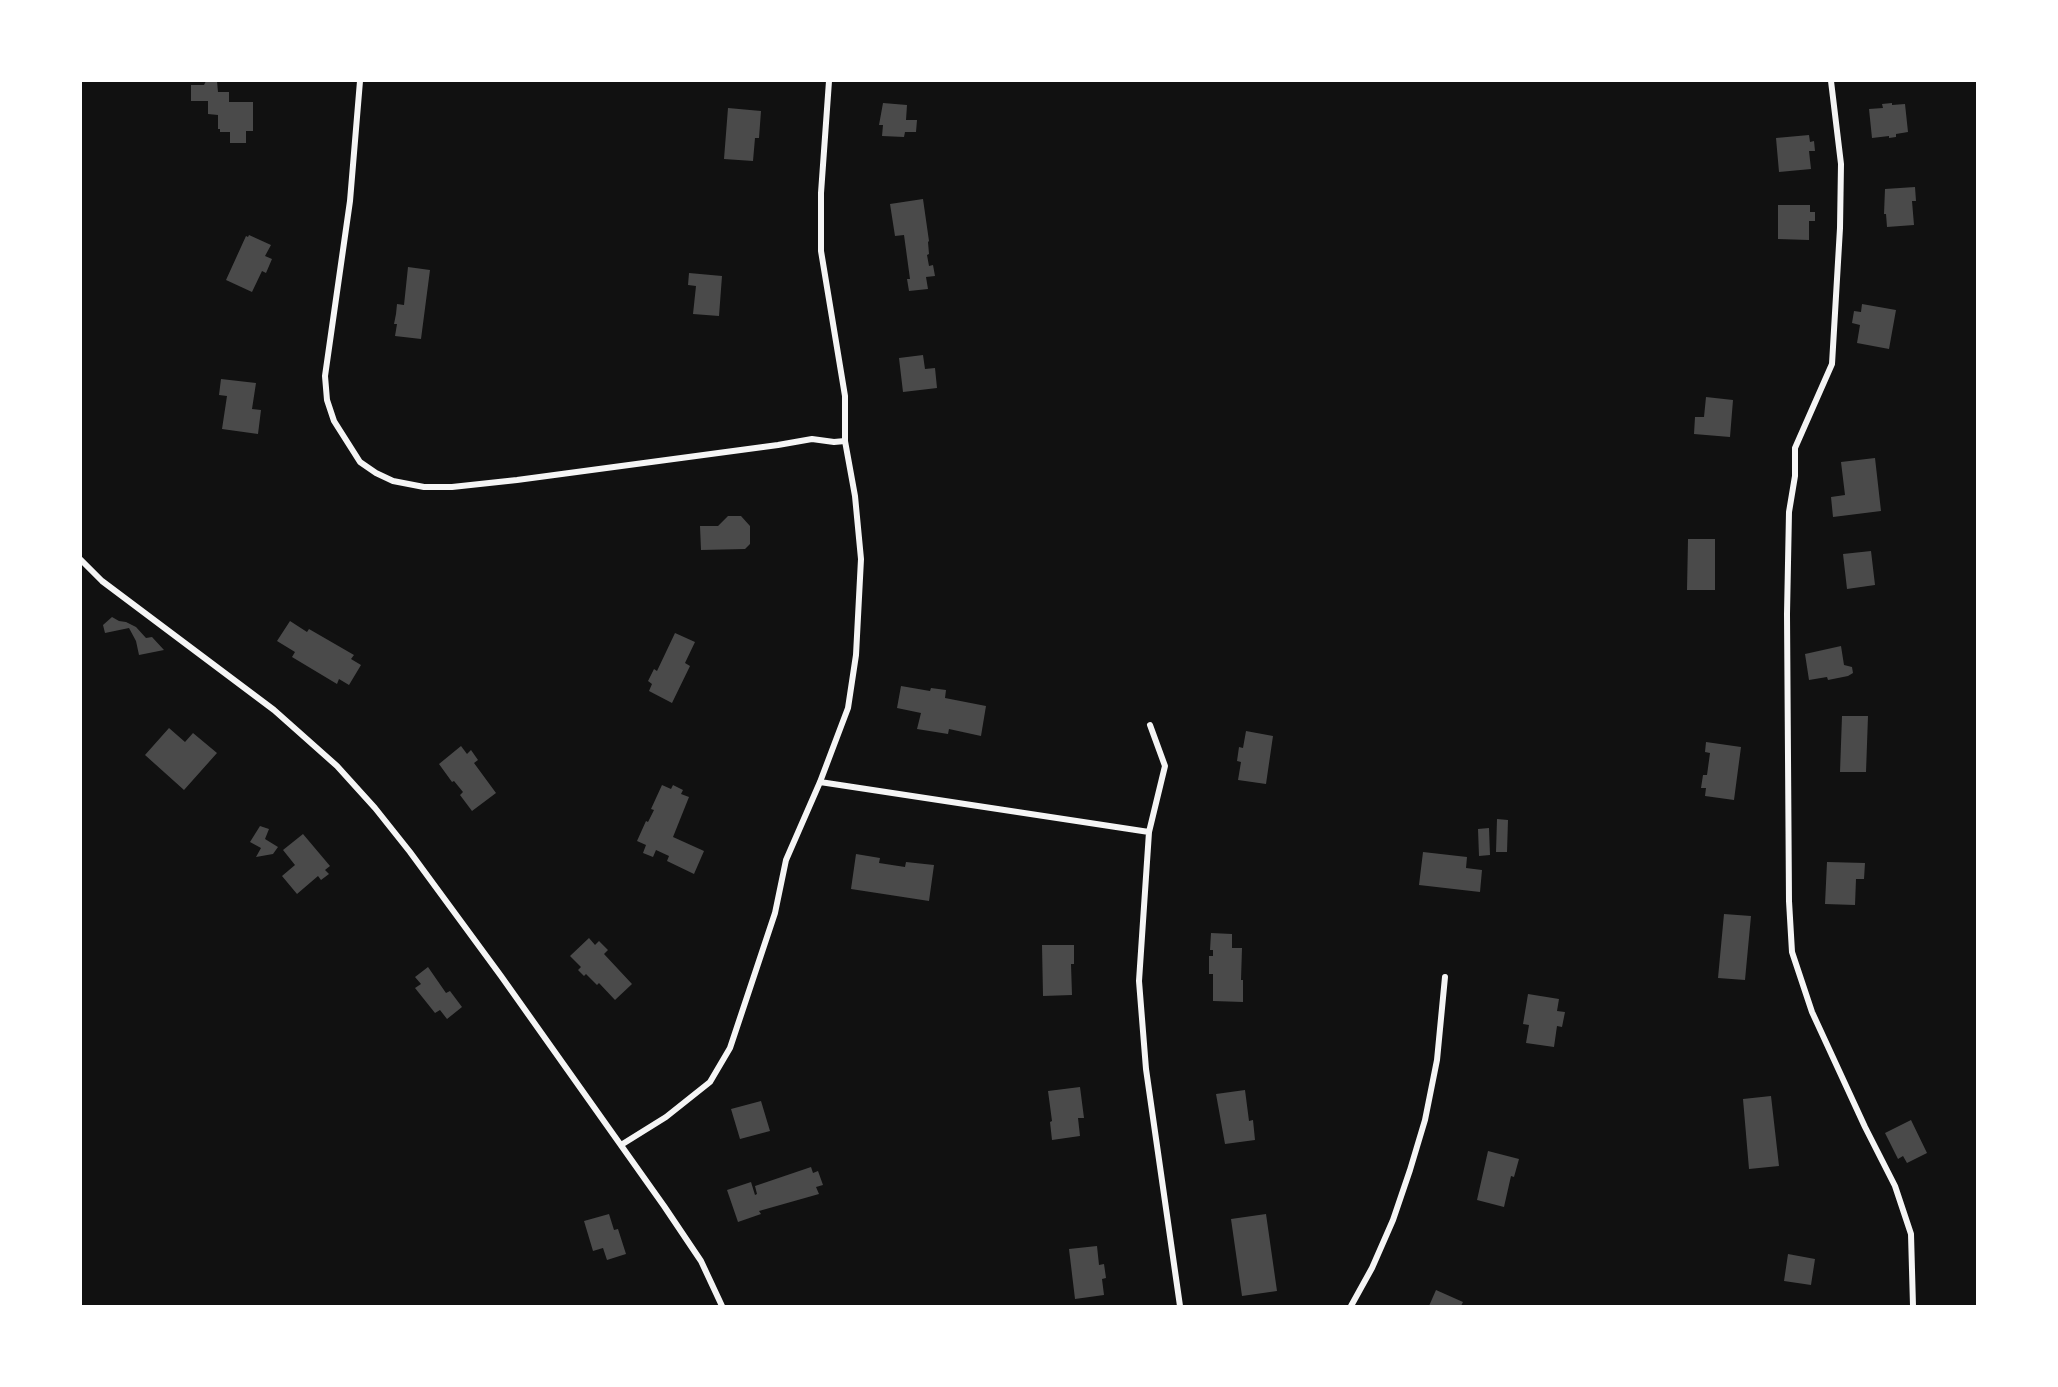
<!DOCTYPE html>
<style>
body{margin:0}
#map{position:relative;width:2058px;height:1387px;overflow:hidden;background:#111;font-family:Overpass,sans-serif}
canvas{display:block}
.frame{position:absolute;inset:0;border:82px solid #fff;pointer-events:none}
</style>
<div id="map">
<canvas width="2058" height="1387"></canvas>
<div class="frame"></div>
</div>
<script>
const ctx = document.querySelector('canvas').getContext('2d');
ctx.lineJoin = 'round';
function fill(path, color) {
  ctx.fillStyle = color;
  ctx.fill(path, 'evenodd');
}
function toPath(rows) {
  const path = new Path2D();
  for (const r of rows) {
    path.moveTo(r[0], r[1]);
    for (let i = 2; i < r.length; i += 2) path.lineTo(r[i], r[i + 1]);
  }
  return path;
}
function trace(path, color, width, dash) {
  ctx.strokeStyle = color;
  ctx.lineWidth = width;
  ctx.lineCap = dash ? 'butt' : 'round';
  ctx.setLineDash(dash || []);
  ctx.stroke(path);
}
fill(toPath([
 [206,81,217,81,218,92,229,92,229,102,253,102,253,131,246,131,246,143,230,143,230,132,220,132,220,129,218,129,218,115,208,114,208,101,191,101,191,85,204,85],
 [883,103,907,105,906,120,917,120,916,132,905,132,904,137,882,136,883,125,879,125],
 [1892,103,1892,105,1905,104,1908,132,1896,134,1896,137,1889,138,1889,136,1872,138,1869,109,1883,108,1882,104],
 [728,108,761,111,759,138,755,138,753,161,724,159],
 [1809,135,1810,142,1814,141,1815,151,1809,151,1811,169,1779,172,1776,138],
 [1915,187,1916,201,1912,201,1914,225,1887,227,1886,214,1884,214,1885,189],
 [923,199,929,241,928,242,929,254,927,255,929,266,933,265,935,276,926,277,928,289,909,291,907,279,910,279,904,235,895,236,890,204],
 [1778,205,1810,205,1810,212,1815,212,1815,221,1809,221,1809,240,1778,239],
 [249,235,271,245,265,256,272,259,266,273,262,271,252,292,226,280,246,236,248,237],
 [408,267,430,270,421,339,395,336,397,324,394,324,396,314,397,304,404,305],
 [689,273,722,276,719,316,693,314,696,286,688,285],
 [1862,304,1896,310,1889,349,1857,343,1860,325,1852,323,1854,311,1861,312],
 [923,355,925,369,935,368,937,388,903,392,899,358],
 [221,379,256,383,252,409,261,410,258,434,222,429,227,396,219,395],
 [1706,397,1733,400,1730,437,1694,434,1695,417,1704,417],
 [1875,458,1881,511,1833,517,1831,497,1845,495,1841,462],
 [728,516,741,516,750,526,750,544,745,549,701,550,700,526,718,526],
 [1688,539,1715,539,1715,590,1687,590],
 [1871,551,1875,585,1847,589,1843,554],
 [112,617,119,621,126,622,136,627,146,638,152,637,164,650,139,655,136,641,129,628,105,633,103,625],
 [290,621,307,632,309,629,354,655,351,659,361,665,349,685,339,679,337,684,292,657,295,652,277,641],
 [675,633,695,642,685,663,690,666,672,703,649,691,652,684,648,681,654,669,657,671],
 [1841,646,1844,665,1852,667,1853,673,1848,676,1828,680,1827,677,1809,680,1805,654],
 [901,686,930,691,931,688,946,690,945,698,986,706,981,736,949,729,948,734,917,729,921,713,897,708],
 [1842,716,1868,716,1866,772,1840,772],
 [169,728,185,742,193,733,217,753,184,790,145,755],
 [1246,731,1273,736,1266,784,1238,780,1241,762,1237,761,1239,747,1243,748],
 [1706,742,1741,747,1734,800,1705,796,1706,788,1701,788,1703,775,1707,775,1710,753,1705,752],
 [461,746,467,754,471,750,478,760,474,763,496,793,472,811,460,795,463,792,454,781,452,782,439,764],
 [662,785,671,789,673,785,683,790,681,794,689,797,673,837,704,851,694,874,667,861,669,856,656,850,653,857,643,853,646,845,637,841,646,821,648,822,654,810,651,809],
 [1497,819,1508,820,1507,852,1496,852],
 [260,826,269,829,265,839,278,847,273,854,256,857,261,848,250,842],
 [1489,828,1490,855,1479,856,1478,829],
 [303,834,330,866,325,870,329,874,321,880,318,876,297,894,282,876,295,865,283,850],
 [1423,852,1467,857,1466,868,1482,870,1480,892,1419,885],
 [856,854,880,858,879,863,905,867,906,862,934,865,929,901,851,889],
 [1827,862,1865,863,1864,879,1856,879,1855,905,1825,904],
 [1724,914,1751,916,1745,980,1718,978],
 [1211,933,1232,934,1232,948,1242,948,1241,980,1243,980,1243,1002,1213,1001,1213,974,1209,974,1209,956,1213,956,1213,950,1210,950],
 [589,938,595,945,599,941,608,950,604,954,632,984,615,1000,599,983,597,985,586,974,584,976,578,970,581,967,570,956],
 [1042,945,1074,945,1074,964,1071,964,1072,995,1043,996],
 [428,967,446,993,450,991,462,1007,447,1019,440,1010,435,1013,415,988,421,984,415,977],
 [1528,994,1559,999,1557,1011,1565,1012,1562,1027,1557,1026,1554,1047,1526,1043,1529,1025,1523,1024],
 [1080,1087,1084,1118,1078,1118,1080,1136,1052,1140,1050,1122,1052,1121,1048,1091],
 [1245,1090,1249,1121,1253,1120,1255,1140,1225,1144,1216,1094],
 [1771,1096,1779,1166,1749,1169,1743,1099],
 [761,1101,770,1131,740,1139,731,1109],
 [1911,1120,1927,1153,1907,1163,1903,1156,1898,1159,1885,1133],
 [1488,1151,1519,1159,1514,1177,1511,1176,1504,1207,1477,1200],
 [811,1167,813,1173,818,1171,823,1185,816,1187,819,1194,759,1211,761,1214,738,1222,727,1190,751,1182,755,1195,757,1194,755,1186],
 [609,1214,614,1230,618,1229,626,1254,607,1260,603,1248,593,1251,584,1221],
 [1266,1214,1277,1291,1242,1296,1231,1219],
 [1097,1246,1099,1265,1104,1264,1106,1278,1102,1279,1104,1295,1075,1299,1069,1249],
 [1788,1254,1815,1259,1811,1285,1784,1281],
 [1436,1290,1463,1302,1461,1306,1429,1306]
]), '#4a4a4a');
trace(toPath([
 [360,81,350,201,325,376,327,400,334,421,360,462,376,473,393,481,424,487,452,487,517,480,778,445,812,439,834,442,845,441],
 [1831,81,1841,164,1840,228,1832,364,1795,448,1795,476,1789,512,1787,614,1789,901,1792,952,1812,1012,1865,1127,1895,1186,1911,1234,1913,1306],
 [81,560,102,581,274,710,337,766,375,808,410,852,501,976,664,1206,701,1261,722,1306],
 [1150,725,1165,766,1149,832,1139,981,1146,1069,1180,1306],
 [820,782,1149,832],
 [621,1145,666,1117,710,1082,730,1048,775,913,786,860,820,782,848,708,856,655,861,559,855,496,845,441,845,396,821,251,821,193,829,81],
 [1351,1306,1372,1268,1393,1220,1410,1170,1425,1120,1437,1060,1445,977]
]), '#f5f5f5', 6);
</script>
